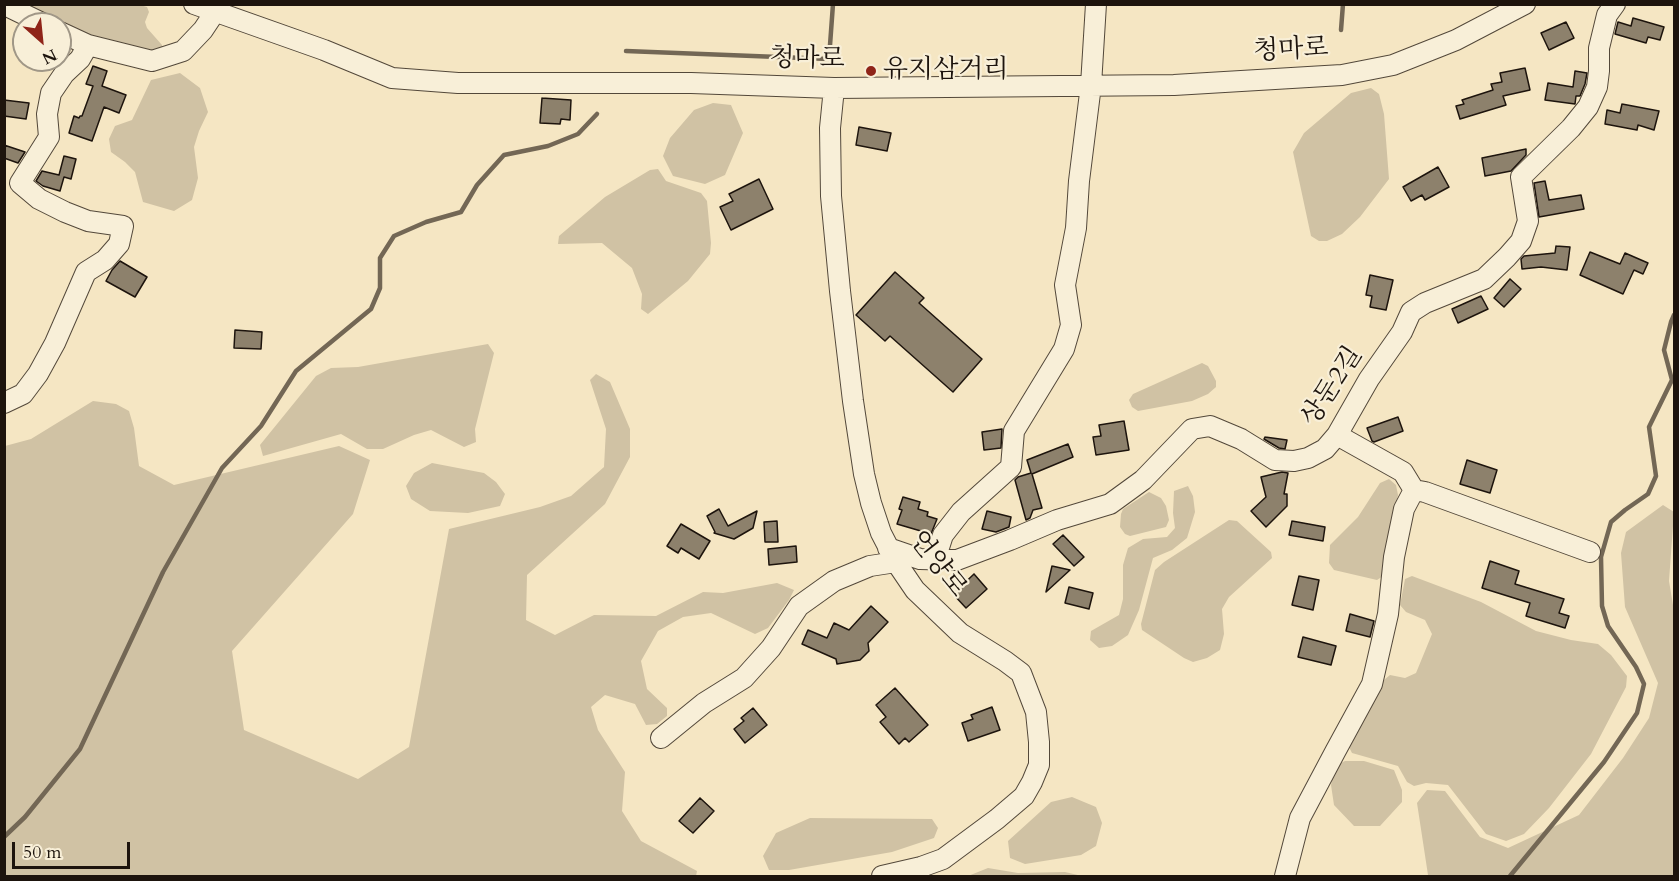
<!DOCTYPE html>
<meta charset="utf-8">
<style>
body{margin:0}
#map{position:relative;width:1679px;height:881px;overflow:hidden;background:#f5e6c3;font-family:Cardo,serif}
canvas{display:block}
.frame{position:absolute;inset:0;border:6px solid #1d140d;pointer-events:none}
.north{position:absolute;left:12px;top:12px;width:60px;height:60px;box-sizing:border-box;background:#f8efd8;border:2px solid #a09787;border-radius:50%;rotate:153deg;font-size:16px;font-weight:700;line-height:24px;text-align:center;color:#1d140d}
.north::after{content:'';display:block;margin:auto;width:21px;height:27px;background:#8f2418;clip-path:polygon(50% 0,100% 100%,50% 72%,0 100%)}
.scale{position:absolute;left:12px;top:842px;width:118px;height:27px;box-sizing:border-box;border:3px solid #1d140d;border-top:0;padding-left:8px;font-size:18px;line-height:21px;white-space:nowrap;color:#1d140d;-webkit-text-stroke:4px #f8efd8;paint-order:stroke}
</style>
<div id="map">
<canvas width="1679" height="881"></canvas>
<div class="frame"></div>
<div class="north">N</div>
<div class="scale">50 m</div>
</div>
<script>
const ctx = document.querySelector('canvas').getContext('2d');
ctx.lineJoin = 'round';
function fill(path, color) {
  ctx.fillStyle = color;
  ctx.fill(path, 'evenodd');
}
function toPath(rows) {
  const path = new Path2D();
  for (const r of rows) {
    path.moveTo(r[0], r[1]);
    for (let i = 2; i < r.length; i += 2) path.lineTo(r[i], r[i + 1]);
  }
  return path;
}
function trace(path, color, width, dash) {
  ctx.strokeStyle = color;
  ctx.lineWidth = width;
  ctx.lineCap = dash ? 'butt' : 'round';
  ctx.setLineDash(dash || []);
  ctx.stroke(path);
}
function drawText(font, color, halo, rows, align = 'center') {
  ctx.font = font + ' Cardo,"Noto Serif KR",serif';
  ctx.lineWidth = 4.5;
  ctx.setLineDash([]);
  ctx.textBaseline = 'middle';
  ctx.strokeStyle = halo;
  ctx.fillStyle = color;
  for (const [text, x, y, turn = 0] of rows) {
    ctx.save();
    ctx.translate(x, y);
    ctx.rotate((+turn || 0) * Math.PI / 180);
    ctx.textAlign = isNaN(turn) ? turn : align;
    if (halo) ctx.strokeText(text, 0, 0);
    ctx.fillText(text, 0, 0);
    ctx.restore();
  }
}
fill(toPath([
 [23,5,140,5,147,7,149,12,145,22,147,28,162,45,163,49,154,54,90,38],
 [180,73,200,88,208,112,199,131,194,147,198,178,192,200,174,211,143,202,135,172,125,162,111,152,109,139,115,126,132,120,151,80],
 [1371,88,1379,94,1384,114,1389,179,1360,217,1342,234,1327,241,1319,241,1311,236,1293,152,1304,133,1351,93],
 [713,103,731,105,743,133,725,175,705,184,673,176,663,156,670,138,694,110],
 [658,169,666,181,701,193,707,201,711,243,710,254,688,281,648,314,641,309,642,294,632,268,602,243,558,244,559,236,605,197,650,170],
 [488,344,494,353,475,429,476,442,464,447,431,430,414,435,383,449,367,449,341,434,263,456,260,445,316,376,331,368,358,367],
 [1202,363,1208,366,1216,381,1216,387,1208,394,1192,401,1138,411,1132,407,1129,400,1133,394],
 [596,374,610,382,630,429,630,457,605,504,527,575,526,620,555,635,594,615,656,616,703,592,723,593,777,583,794,590,789,600,768,628,755,634,711,613,683,617,658,631,641,661,647,689,667,708,667,716,657,724,646,725,635,704,605,695,591,707,598,730,625,772,622,811,641,841,697,871,696,876,5,876,5,446,31,439,93,401,116,404,129,411,134,428,139,466,174,485,339,446,370,460,353,514,232,651,244,730,358,779,409,747,449,529,540,507,571,496,604,467,606,429,590,380],
 [432,463,484,473,496,482,505,494,500,506,468,513,430,511,411,499,406,486,414,473],
 [1389,479,1396,485,1398,495,1383,576,1377,580,1334,570,1329,563,1330,545,1358,517,1380,483],
 [1188,486,1193,496,1195,512,1187,538,1172,550,1153,558,1139,610,1128,635,1112,646,1099,648,1090,640,1091,631,1119,615,1123,599,1123,565,1128,548,1143,539,1167,537,1175,528,1173,513,1174,491],
 [1149,492,1161,498,1166,506,1169,520,1166,527,1130,536,1125,534,1120,527,1121,514,1123,509],
 [1663,505,1674,512,1669,581,1674,611,1674,876,1427,876,1428,875,1417,803,1427,790,1445,791,1480,837,1508,848,1579,815,1623,758,1649,718,1658,683,1625,607,1621,553,1626,532],
 [1229,520,1237,521,1271,552,1272,558,1229,597,1222,609,1224,634,1220,650,1207,658,1193,662,1184,658,1142,630,1141,624,1155,570,1164,562],
 [1412,576,1481,602,1536,631,1571,640,1598,644,1611,655,1627,676,1626,687,1591,754,1549,808,1524,834,1506,841,1486,834,1448,785,1426,783,1414,786,1407,782,1398,766,1352,753,1349,747,1384,680,1390,675,1405,678,1416,673,1432,634,1425,620,1406,612,1400,605,1405,579],
 [1345,761,1364,761,1394,770,1402,790,1402,802,1380,826,1354,826,1334,805,1331,785,1335,766],
 [1072,797,1096,807,1102,823,1096,846,1081,855,1025,864,1010,858,1008,841,1051,802],
 [810,818,932,819,938,828,934,838,892,852,789,870,769,870,763,856,776,833],
 [988,868,1018,873,1065,872,1082,876,968,876]
]), '#d0c2a4');
trace(toPath([
 [1341,30,1343,4],
 [626,51,829,59,833,4],
 [4,837,25,817,80,749,163,572,222,468,261,426,296,371,371,309,380,288,380,258,394,236,426,222,461,212,477,185,504,155,548,146,578,134,597,114],
 [1510,876,1604,762,1637,713,1644,684,1636,667,1608,626,1602,606,1601,557,1611,522,1625,510,1648,494,1656,476,1649,427,1672,380,1664,350,1671,322,1674,315]
]), '#736755', 4.5);
const building = toPath([
 [1633,18,1664,27,1660,40,1648,37,1646,43,1615,34,1618,22,1631,26,1633,18],
 [1566,22,1574,38,1549,50,1541,33,1566,22],
 [93,66,107,71,102,86,126,95,119,113,104,107,92,141,69,133,74,116,79,118,80,116,82,116,93,86,86,84,93,66],
 [1525,68,1530,90,1503,96,1506,105,1460,119,1456,106,1464,104,1462,100,1493,90,1491,84,1502,82,1500,73,1525,68],
 [1575,71,1587,73,1585,84,1580,96,1576,96,1575,104,1545,100,1548,83,1573,87,1575,71],
 [542,98,571,100,570,120,561,119,560,124,540,123,542,98],
 [4,100,29,103,26,119,4,116,4,100],
 [1622,104,1659,111,1654,130,1638,125,1637,130,1605,124,1607,110,1620,113,1622,104],
 [859,127,891,133,887,151,856,145,859,127],
 [4,145,25,152,18,163,4,158,4,145],
 [1526,149,1526,155,1511,171,1485,176,1482,158,1526,149],
 [64,156,76,159,71,179,64,177,60,191,43,186,36,181,42,171,59,175,64,156],
 [1438,167,1449,187,1425,200,1422,195,1411,201,1403,187,1438,167],
 [759,179,773,209,731,230,720,207,733,201,729,194,759,179],
 [1545,181,1549,200,1581,195,1584,209,1539,217,1534,183,1545,181],
 [1556,246,1570,247,1567,270,1541,267,1522,269,1521,259,1524,256,1555,253,1556,246],
 [1590,252,1620,264,1625,253,1648,263,1643,274,1634,270,1623,294,1580,275,1590,252],
 [120,261,147,277,135,297,106,281,112,270,120,261],
 [895,272,924,298,919,303,982,359,953,392,890,336,885,341,856,315,895,272],
 [1370,275,1393,280,1386,310,1370,307,1372,296,1366,295,1370,275],
 [1510,279,1521,289,1504,307,1494,298,1510,279],
 [1481,296,1488,309,1458,323,1452,309,1481,296],
 [235,330,262,332,261,349,234,348,235,330],
 [1398,417,1403,431,1374,442,1372,441,1367,428,1398,417],
 [1124,421,1129,450,1096,455,1093,437,1101,436,1099,425,1124,421],
 [1002,429,1001,448,984,450,982,432,1002,429],
 [1265,437,1287,440,1285,449,1279,448,1264,439,1265,437],
 [1068,444,1073,457,1032,474,1042,508,1033,510,1030,518,1026,520,1015,480,1018,477,1031,473,1027,460,1068,444],
 [1467,460,1497,470,1490,493,1460,484,1467,460],
 [1282,472,1288,473,1284,494,1287,494,1287,506,1266,527,1251,511,1266,497,1261,477,1282,472],
 [903,497,920,502,918,509,928,512,927,516,937,519,931,534,897,524,902,510,899,509,903,497],
 [719,509,728,526,757,511,753,528,734,539,714,533,715,532,707,516,719,509],
 [987,511,1011,517,1009,527,996,532,982,529,987,511],
 [777,521,778,542,765,542,764,522,777,521],
 [1292,521,1325,527,1323,541,1289,535,1292,521],
 [681,524,710,541,699,559,681,548,678,553,667,546,681,524],
 [1063,535,1084,557,1074,566,1053,544,1063,535],
 [796,546,797,562,769,565,768,549,796,546],
 [1490,561,1519,571,1515,584,1564,599,1559,613,1569,616,1565,628,1526,616,1530,603,1482,588,1490,561],
 [1052,566,1070,570,1046,592,1052,566],
 [974,574,987,589,966,608,953,594,974,574],
 [1299,576,1319,580,1313,610,1292,605,1299,576],
 [1069,587,1093,593,1089,609,1065,603,1069,587],
 [871,606,888,622,868,643,869,651,860,660,837,664,836,659,802,644,808,630,827,638,834,623,849,630,871,606],
 [1350,614,1374,621,1370,637,1346,631,1350,614],
 [1303,637,1336,646,1331,665,1298,657,1303,637],
 [895,688,928,725,909,742,905,738,899,744,880,722,886,717,876,705,895,688],
 [992,707,1000,730,968,741,962,723,973,719,971,715,992,707],
 [753,708,767,725,745,743,734,729,744,721,741,718,753,708],
 [700,798,714,811,693,833,679,821,700,798]
]);
fill(building, '#8d816c');
trace(building, '#1d140d', 1.5);
const minor = toPath([
 [9,4,11,8,44,24],
 [194,4,324,50,392,78,458,83,691,83,834,88,1174,85,1342,75,1393,65,1456,40,1525,4],
 [60,32,88,45],
 [834,88,830,128,831,196,840,291,853,401,864,474,871,503,881,533,896,562,915,590,960,633,1005,661,1021,673,1036,712,1039,742,1039,765,1032,782,1024,796,997,819,943,859,921,867,882,876],
 [4,403,23,394,38,374,55,343,86,272,105,260,119,244,123,226,88,221,65,212,39,199,20,183,49,137,47,114,51,93,64,74,80,59,88,45,152,61,183,51,203,30,215,12],
 [1414,490,1425,492,1590,552],
 [888,548,920,559,957,560,1010,540,1057,520,1110,504,1143,480,1192,429,1210,426,1241,439,1275,460,1294,461,1308,458,1325,449,1337,435,1369,379,1402,332,1411,312,1425,303,1484,279,1507,257,1521,241,1528,221,1521,177,1571,128,1588,107,1597,87,1599,71,1599,48,1607,15,1615,4],
 [935,560,943,535,961,512,1011,467,1014,431,1064,349,1071,325,1065,285,1076,228,1079,181,1091,85,1096,4],
 [661,738,704,703,744,678,771,648,799,606,834,581,870,566,896,562],
 [1285,876,1300,818,1335,752,1372,684,1388,614,1394,557,1404,509,1414,490,1403,472,1337,435]
]);
trace(minor, '#53483a', 22);
trace(minor, '#f8efd8', 20);
for (const [x, y, r, color] of [
 [871,71,6,"#8f2418"]
]) {
  const dot = new Path2D();
  dot.arc(x, y, r, 0, 2 * Math.PI);
  ctx.fillStyle = color;
  ctx.fill(dot);
  trace(dot, '#f8efd8', 2);
}
drawText('26px', '#1d140d', '#f8efd8', [
 ["청마로",1291,51,-3],
 ["청마로",807,60,1],
 ["상둔2길",1333,387,-57],
 ["언양로",937,565,52]
]);
drawText('26px', '#1d140d', '#f8efd8', [
 ["유지삼거리",883,71]
], 'left');
</script>
